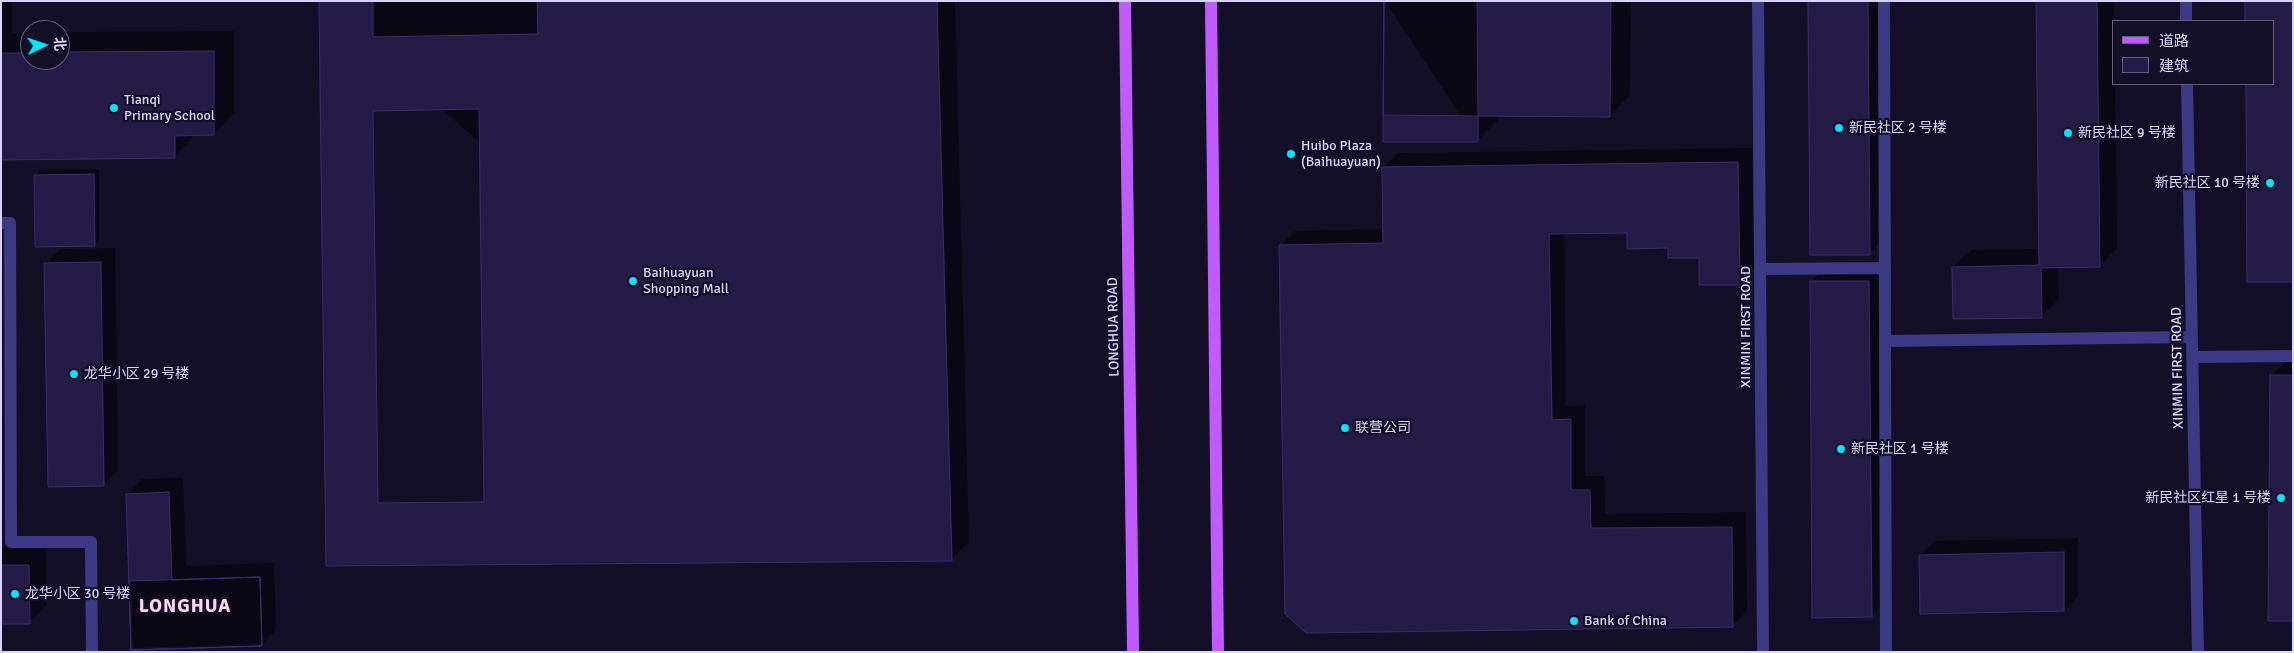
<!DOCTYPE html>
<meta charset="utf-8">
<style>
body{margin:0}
#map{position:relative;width:2294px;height:653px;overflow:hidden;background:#130f26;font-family:Signika,"Noto Sans SC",sans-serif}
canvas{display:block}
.frame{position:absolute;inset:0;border:2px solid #d9d4ff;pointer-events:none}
.legend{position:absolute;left:2112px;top:20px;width:162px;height:65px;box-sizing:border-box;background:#130f26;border:1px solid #625e7d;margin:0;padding:6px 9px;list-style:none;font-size:15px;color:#d9d4ff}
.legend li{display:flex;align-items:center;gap:10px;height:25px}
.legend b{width:25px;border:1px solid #625e7d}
.north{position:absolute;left:20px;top:20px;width:50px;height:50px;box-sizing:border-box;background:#130f26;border:1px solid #625e7d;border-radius:50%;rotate:86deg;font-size:14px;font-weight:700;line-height:20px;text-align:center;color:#d9d4ff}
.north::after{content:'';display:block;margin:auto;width:18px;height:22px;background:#00e5ff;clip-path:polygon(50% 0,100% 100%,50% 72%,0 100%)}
</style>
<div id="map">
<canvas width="2294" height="653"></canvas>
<div class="frame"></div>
<ul class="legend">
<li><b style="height:6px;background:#c25bff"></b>道路</li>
<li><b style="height:14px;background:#241b47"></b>建筑</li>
</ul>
<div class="north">北</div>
</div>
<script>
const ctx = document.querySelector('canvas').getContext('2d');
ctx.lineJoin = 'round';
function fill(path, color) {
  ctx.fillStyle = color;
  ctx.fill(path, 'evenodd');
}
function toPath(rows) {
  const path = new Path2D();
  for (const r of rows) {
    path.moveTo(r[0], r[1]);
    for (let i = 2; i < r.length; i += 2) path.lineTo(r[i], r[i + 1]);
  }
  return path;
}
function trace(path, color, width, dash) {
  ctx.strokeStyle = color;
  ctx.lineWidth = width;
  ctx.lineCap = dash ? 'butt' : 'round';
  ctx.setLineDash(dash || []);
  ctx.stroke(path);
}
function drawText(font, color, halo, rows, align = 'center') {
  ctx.font = font + ' Signika,"Noto Sans SC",sans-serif';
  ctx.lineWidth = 4.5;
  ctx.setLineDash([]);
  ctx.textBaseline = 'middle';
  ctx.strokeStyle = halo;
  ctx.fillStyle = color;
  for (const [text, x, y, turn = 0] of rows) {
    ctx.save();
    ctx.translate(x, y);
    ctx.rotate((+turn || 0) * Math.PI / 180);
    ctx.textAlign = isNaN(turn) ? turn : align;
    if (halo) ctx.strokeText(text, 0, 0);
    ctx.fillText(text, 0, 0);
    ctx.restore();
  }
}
fill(toPath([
 [1,1,12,1,12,33,30,33,30,60,60,60,60,32,234,31,234,113,214,134,195,134,175,157,1,159],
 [320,1,955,1,969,542,951,560],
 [1385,1,1631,1,1630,95,1609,116,1498,115,1498,120,1477,141],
 [1809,1,1888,1,1890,233,1869,253],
 [2037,1,2114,1,2113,84,2115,84,2117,248,2100,266,2058,266,2059,299,2041,317,1953,267,1971,250,2040,249],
 [2246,1,2293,1,2249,281,2247,84,2273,84,2273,21,2247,21],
 [1752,148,1754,269,1739,284,1700,257,1628,232,1564,232,1566,406,1585,405,1585,476,1604,476,1605,514,1746,512,1747,611,1732,626,1307,631,1281,245,1295,231,1384,229,1383,168,1398,153],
 [99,169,99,239,94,244,35,176,40,170],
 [115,248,118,470,103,485,45,264,60,249],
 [1832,261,1890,261,1892,595,1871,616,1811,282],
 [2293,355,2293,620,2271,376],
 [183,478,186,566,274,563,276,630,262,644,133,648,128,494,142,479],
 [2078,538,2078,596,2064,610,1920,555,1935,541],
 [1,548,46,548,47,605,29,622,1,623]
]), '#0007');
const building = toPath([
 [319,1,937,1,952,561,326,566,319,1],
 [373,1,537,1,538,34,373,37,373,1],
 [1384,1,1477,1,1478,116,1383,115,1384,1],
 [1384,1,1611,1,1610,117,1478,116,1478,142,1383,142,1384,1],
 [1808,1,1868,1,1870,255,1810,255,1808,1],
 [2036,1,2097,1,2100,267,2041,268,2042,318,1953,319,1952,267,2039,265,2036,1],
 [2245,1,2293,1,2293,282,2247,282,2246,84,2273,84,2273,21,2245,21,2245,1],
 [214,51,214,135,175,136,175,158,1,160,1,53,30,53,30,60,60,60,60,52,214,51],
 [479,109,484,502,378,503,373,111,479,109],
 [1738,162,1740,285,1699,285,1699,258,1668,258,1668,248,1627,249,1627,233,1549,234,1552,420,1571,419,1571,490,1590,490,1591,528,1732,527,1733,627,1306,633,1285,614,1279,245,1383,243,1382,167,1738,162],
 [94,174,95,246,35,247,34,175,94,174],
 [101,262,104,486,48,487,44,263,101,262],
 [1810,281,1869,281,1872,617,1812,618,1810,281],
 [2270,375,2293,375,2293,621,2268,621,2270,375],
 [169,492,172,580,260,577,262,646,131,650,126,494,169,492],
 [2064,552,2064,611,1920,614,1919,555,2064,552],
 [1,565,29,565,30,624,1,624,1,565],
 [260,577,262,646,131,650,129,581,260,577]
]);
fill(building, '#241b47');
trace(building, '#3b2d73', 1);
trace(toPath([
 [1758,1,1763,652],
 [1884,1,1886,652],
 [2186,1,2186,21],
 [2187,84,2198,652],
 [1,223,10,223,11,542,91,542,92,652],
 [1760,269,1884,268],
 [1885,341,2192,337],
 [2193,357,2293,356]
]), '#3d3a85', 12);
trace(toPath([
 [1125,1,1133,652],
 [1211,1,1218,652]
]), '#c25bff', 12);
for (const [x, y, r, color] of [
 [114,108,5,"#00e5ff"],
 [1839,128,5,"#00e5ff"],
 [2068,133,5,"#00e5ff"],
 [1291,154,5,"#00e5ff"],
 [2270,183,5,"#00e5ff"],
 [633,281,5,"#00e5ff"],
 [74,374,5,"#00e5ff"],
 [1345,428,5,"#00e5ff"],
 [1841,449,5,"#00e5ff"],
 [2281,498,5,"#00e5ff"],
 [15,594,5,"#00e5ff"],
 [1574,621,5,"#00e5ff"]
]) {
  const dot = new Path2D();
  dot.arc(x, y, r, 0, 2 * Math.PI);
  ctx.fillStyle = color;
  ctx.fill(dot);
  trace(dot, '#130f26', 2);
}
drawText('14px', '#d9d4ff', '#130f26', [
 ["Tianqi",124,100],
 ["Primary School",124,116],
 ["新民社区 2 号楼",1849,128],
 ["新民社区 9 号楼",2078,133],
 ["Huibo Plaza",1301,146],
 ["(Baihuayuan)",1301,162],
 ["新民社区 10 号楼",2260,183,"right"],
 ["Baihuayuan",643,273],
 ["Shopping Mall",643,289],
 ["龙华小区 29 号楼",84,374],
 ["联营公司",1355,428],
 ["新民社区 1 号楼",1851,449],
 ["新民社区红星 1 号楼",2271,498,"right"],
 ["龙华小区 30 号楼",25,594],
 ["Bank of China",1584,621]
], 'left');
drawText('14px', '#d9d4ff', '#130f26', [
 ["LONGHUA ROAD",1114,327,-91],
 ["XINMIN FIRST ROAD",1746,327,-90],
 ["XINMIN FIRST ROAD",2178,368,-91]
]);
ctx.letterSpacing = '1px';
drawText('bold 19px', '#ffd6f0', '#130f26', [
 ["LONGHUA",185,607]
]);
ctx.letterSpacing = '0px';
</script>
